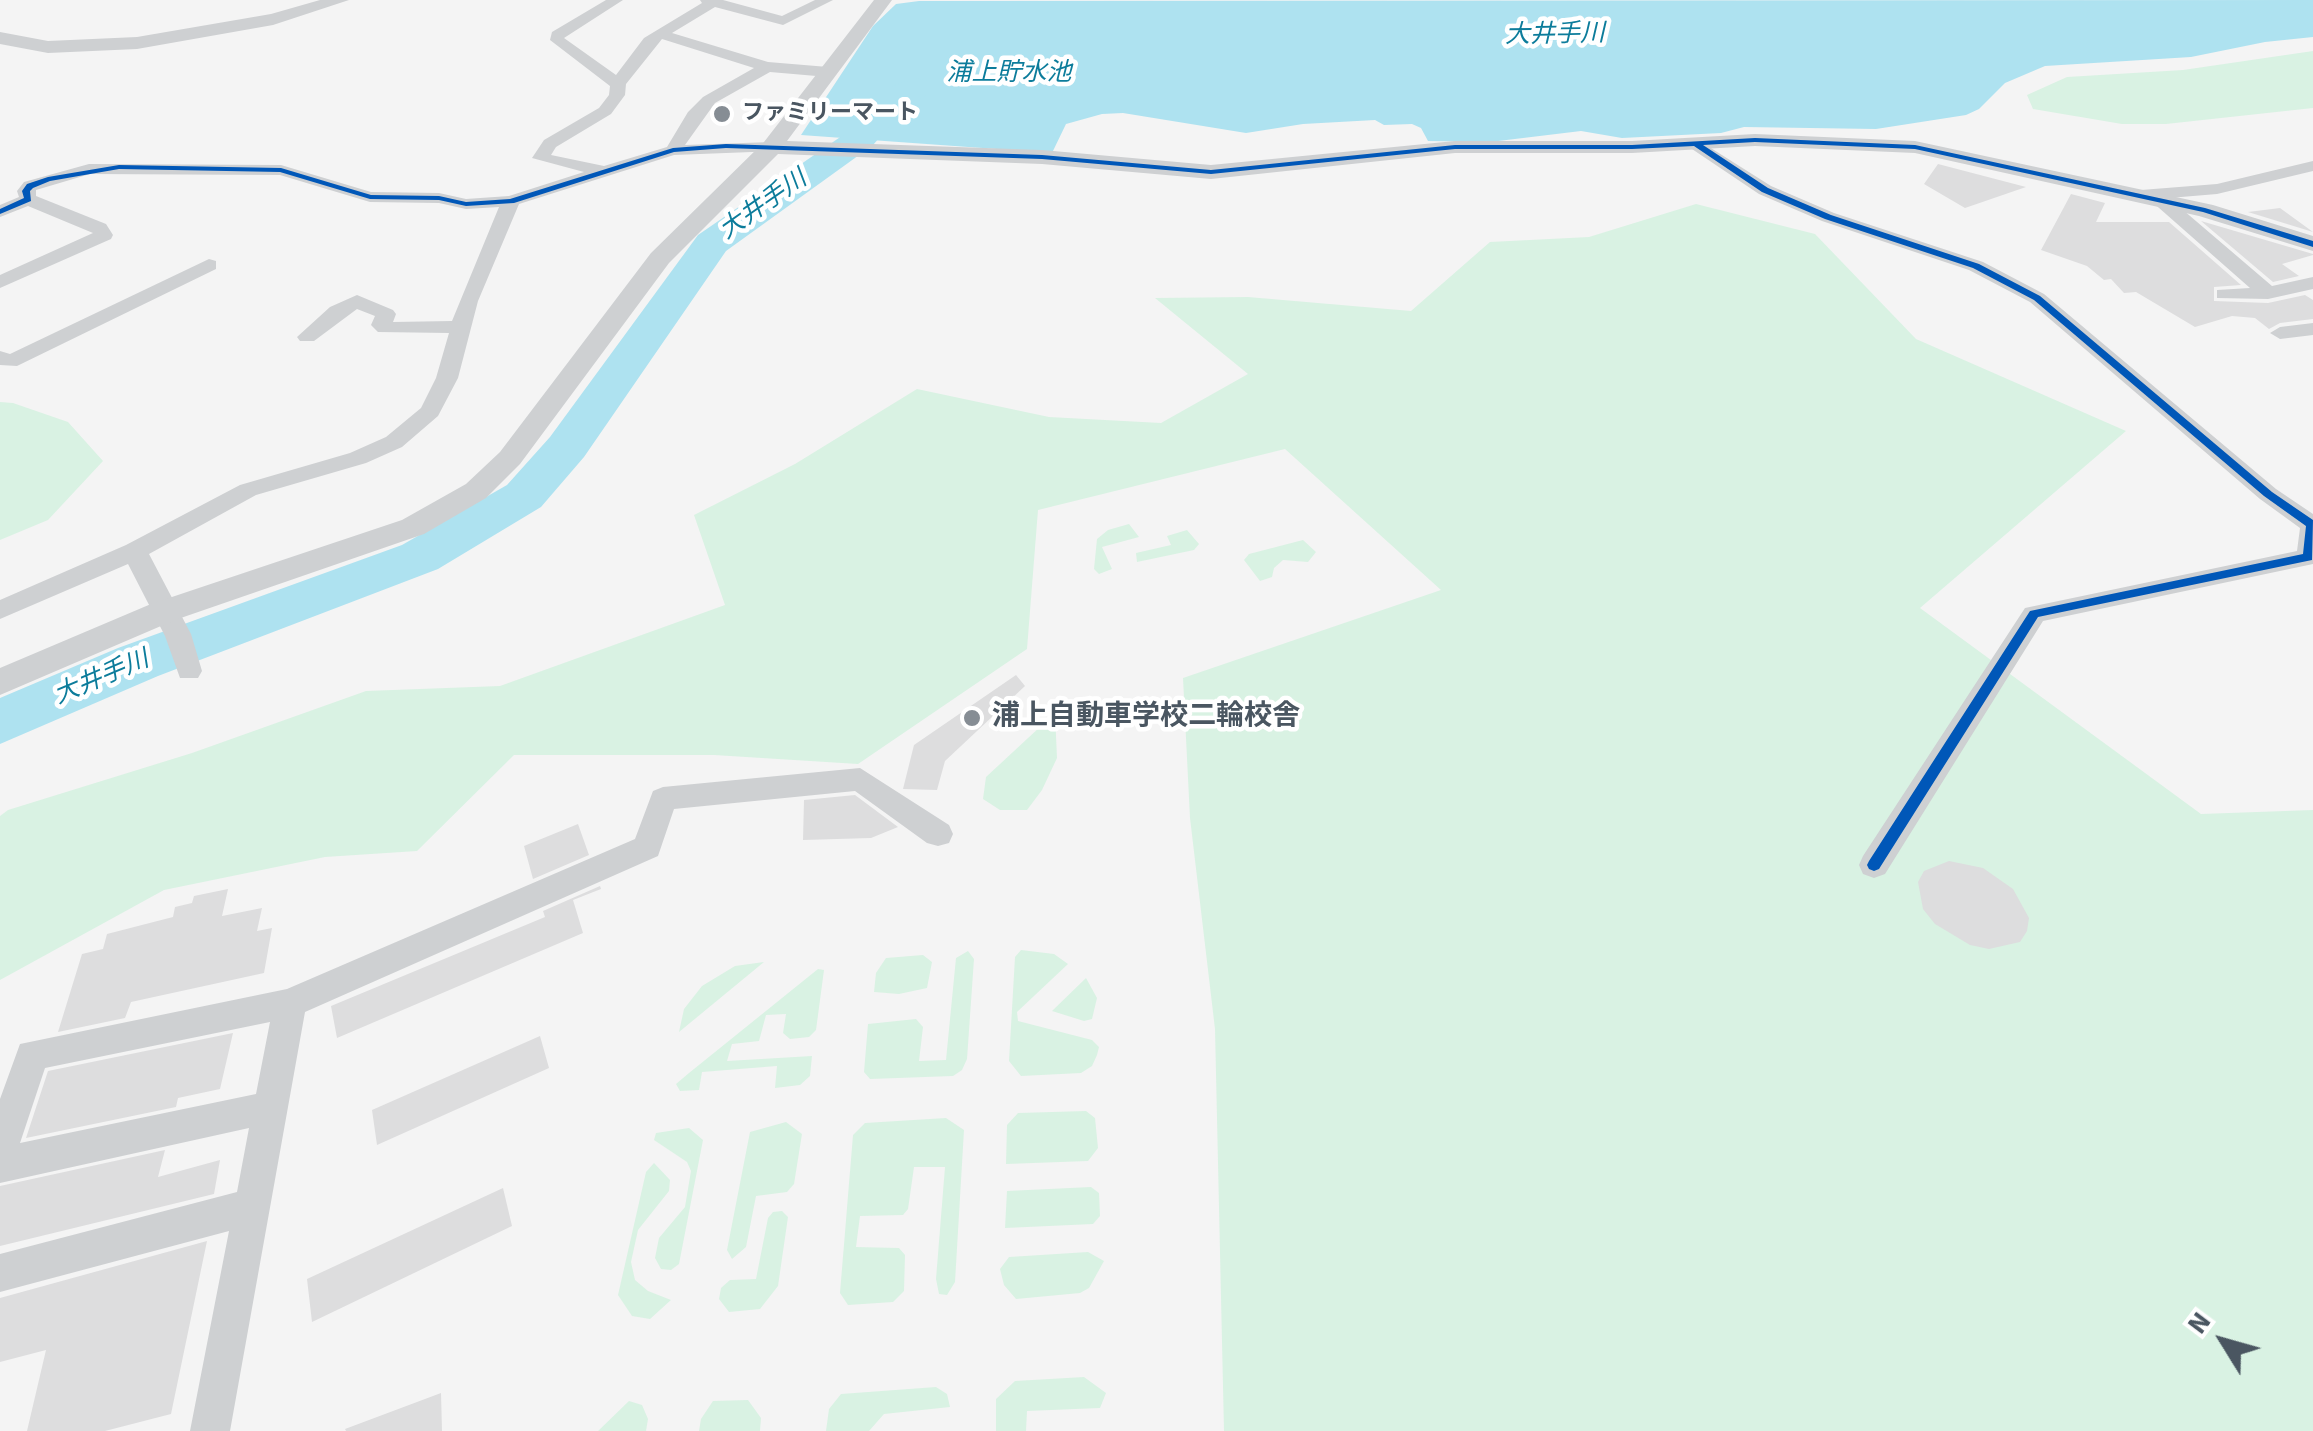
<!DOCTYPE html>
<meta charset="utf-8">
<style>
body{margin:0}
#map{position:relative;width:2313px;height:1431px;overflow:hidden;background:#f4f4f4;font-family:"Source Sans 3",sans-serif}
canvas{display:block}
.north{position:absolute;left:2173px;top:1291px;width:100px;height:100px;-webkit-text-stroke:8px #fff;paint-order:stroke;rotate:307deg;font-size:28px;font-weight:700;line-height:40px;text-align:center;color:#4a5661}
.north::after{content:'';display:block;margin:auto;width:35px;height:45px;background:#4a5661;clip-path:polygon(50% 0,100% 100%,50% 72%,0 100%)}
</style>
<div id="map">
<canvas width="2313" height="1431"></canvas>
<div class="north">N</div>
</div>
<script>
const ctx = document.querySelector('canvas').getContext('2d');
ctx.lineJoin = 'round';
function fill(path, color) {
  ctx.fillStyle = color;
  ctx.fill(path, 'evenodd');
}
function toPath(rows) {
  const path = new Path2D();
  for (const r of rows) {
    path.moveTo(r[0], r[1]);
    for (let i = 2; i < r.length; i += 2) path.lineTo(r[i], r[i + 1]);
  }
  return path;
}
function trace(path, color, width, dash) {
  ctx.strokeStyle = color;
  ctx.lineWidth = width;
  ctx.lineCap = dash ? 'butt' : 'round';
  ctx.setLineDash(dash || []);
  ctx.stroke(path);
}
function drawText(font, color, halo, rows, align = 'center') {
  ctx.font = font + ' "Source Sans 3","Noto Sans JP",sans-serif';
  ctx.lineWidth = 9;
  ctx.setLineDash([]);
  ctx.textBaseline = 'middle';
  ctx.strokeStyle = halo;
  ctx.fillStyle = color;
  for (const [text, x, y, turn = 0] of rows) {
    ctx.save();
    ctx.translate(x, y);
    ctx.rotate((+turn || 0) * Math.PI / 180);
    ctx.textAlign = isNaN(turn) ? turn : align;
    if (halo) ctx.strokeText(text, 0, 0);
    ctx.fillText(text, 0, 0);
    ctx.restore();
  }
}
fill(toPath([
 [2313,51,2313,108,2166,124,2122,124,2033,109,2027,95,2067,77,2183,70],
 [1696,204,1815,234,1916,339,2126,431,1920,608,2201,814,2313,810,2313,1431,1224,1431,1215,1029,1190,818,1183,678,1441,590,1285,449,1038,510,1027,649,858,764,714,755,514,755,417,851,325,857,164,890,0,980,0,816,8,810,192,753,366,691,500,686,725,605,694,515,795,464,917,389,1049,417,1161,423,1248,374,1155,298,1248,297,1411,311,1490,242,1589,237],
 [0,402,13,403,68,422,103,461,48,520,0,540],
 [1129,524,1139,537,1102,547,1112,569,1099,574,1094,569,1097,539,1108,530],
 [1187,530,1199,544,1194,550,1137,562,1136,553,1171,545,1167,536],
 [1303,540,1316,552,1308,562,1283,560,1274,568,1272,577,1260,581,1244,560,1249,554],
 [1055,713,1057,758,1042,790,1027,810,1000,810,983,799,986,777],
 [1021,950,1054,954,1068,964,1017,1012,1018,1021,1092,1040,1099,1047,1097,1055,1092,1066,1081,1073,1021,1076,1009,1061,1015,957],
 [968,951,974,959,967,1059,962,1070,953,1076,870,1079,864,1072,868,1024,916,1019,923,1027,919,1061,946,1060,956,958],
 [923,955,932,962,927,988,899,994,874,992,876,973,886,958],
 [764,962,679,1032,684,1009,702,986,735,966],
 [818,969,824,970,816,1030,809,1037,790,1039,783,1033,786,1014,766,1015,759,1041,732,1044,727,1061,812,1056,810,1076,800,1085,775,1088,777,1066,702,1072,699,1090,680,1091,676,1084,689,1073],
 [1086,978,1097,998,1092,1019,1084,1021,1052,1011],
 [1086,1111,1095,1118,1098,1148,1088,1161,1006,1164,1007,1125,1018,1113],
 [946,1118,964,1130,955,1282,947,1295,939,1294,936,1279,945,1167,914,1167,908,1209,903,1215,860,1216,856,1247,899,1248,905,1255,904,1291,893,1302,848,1305,840,1293,853,1135,865,1123],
 [786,1122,802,1134,794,1184,787,1192,756,1196,746,1247,732,1259,727,1250,750,1132],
 [689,1128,703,1140,679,1264,671,1270,661,1269,655,1258,659,1238,685,1207,691,1171,687,1162,654,1140,656,1133],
 [654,1163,670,1180,669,1191,638,1230,631,1262,635,1280,648,1291,671,1300,650,1319,632,1316,618,1295,646,1172],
 [1091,1187,1099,1193,1100,1216,1093,1224,1005,1228,1007,1191],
 [782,1211,788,1217,778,1286,760,1309,729,1312,719,1299,721,1288,730,1280,756,1279,768,1218,773,1212],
 [1088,1252,1104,1261,1089,1288,1080,1293,1016,1299,1004,1285,1000,1269,1009,1257],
 [1084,1377,1106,1393,1100,1408,1027,1411,1026,1431,996,1431,996,1399,1015,1381],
 [936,1387,947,1394,950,1407,884,1414,869,1431,826,1431,829,1409,841,1394],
 [748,1400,761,1418,760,1431,699,1431,701,1419,713,1401],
 [629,1401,642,1405,648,1419,646,1431,598,1431]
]), '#d9f2e3');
fill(toPath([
 [2313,0,2313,37,2265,42,2191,57,2045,66,2005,83,1979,109,1966,115,1876,129,1744,127,1721,133,1622,138,1581,131,1490,142,1428,141,1421,128,1412,124,1384,125,1375,120,1303,124,1246,133,1123,113,1102,114,1066,124,1052,153,801,135,873,26,896,4,919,1]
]), '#aee2f0');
fill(toPath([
 [916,78,928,81,933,88,928,95,911,102,873,145,726,251,584,457,541,507,438,569,158,676,0,744,0,698,118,648,402,545,507,485,550,437,698,235,849,131,887,88,916,78]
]), '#aee2f0');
fill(toPath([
 [1938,164,2026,187,1965,208,1924,184],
 [2071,194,2105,203,2096,222,2169,222,2241,285,2214,287,2214,301,2268,303,2305,295,2313,300,2313,319,2280,323,2269,329,2255,318,2232,316,2195,327,2136,292,2124,293,2111,279,2104,280,2087,266,2041,250],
 [2280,208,2313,232,2248,212],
 [2201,221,2313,254,2313,255,2282,264,2299,276,2273,282],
 [1016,675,1025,686,945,761,937,790,903,789,914,745],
 [855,795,898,827,871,838,803,840,804,800],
 [578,824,589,855,533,879,524,846],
 [1949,861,1983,868,2013,889,2029,918,2027,931,2020,942,1989,949,1970,945,1935,924,1923,909,1918,882,1924,871],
 [600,886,601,889,573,900,583,933,337,1038,331,1006,545,917,543,911],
 [228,889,222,916,262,908,257,931,272,928,264,973,131,1002,125,1018,58,1032,82,954,103,949,107,934,173,917,175,907,192,903,194,896],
 [233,1033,220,1089,178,1098,176,1107,26,1138,48,1071],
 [540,1036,549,1068,377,1145,372,1110],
 [165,1150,158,1177,220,1160,214,1194,0,1246,0,1186],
 [503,1188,512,1226,312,1322,307,1279],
 [207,1241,171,1414,105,1431,27,1431,46,1350,0,1362,0,1298],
 [441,1393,442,1431,346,1431,345,1429]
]), '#ddddde');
fill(toPath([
 [606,0,623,0,564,38,616,75,644,38,702,3,700,0,723,0,782,16,815,0,833,0,783,25,715,7,672,33,768,62,828,67,836,72,828,77,770,72,715,103,685,145,772,142,780,147,778,151,674,155,519,204,478,301,458,378,438,416,402,447,366,463,256,495,149,554,191,634,202,671,198,678,180,678,165,636,128,564,0,619,0,600,126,545,240,485,350,453,386,437,421,408,436,378,449,333,378,332,371,325,375,316,357,309,314,341,300,341,297,337,330,307,357,295,393,310,396,314,393,322,452,321,499,207,466,209,439,203,370,202,280,175,90,174,36,190,36,196,106,224,113,235,111,239,0,288,0,275,93,233,28,206,0,217,0,205,19,197,17,191,24,182,89,164,281,165,371,192,439,193,466,199,509,196,584,172,532,158,544,140,599,108,609,95,610,86,550,40,552,32,606,0],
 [662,39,754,68,703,97,688,112,667,147,604,166,551,155,556,147,611,114,625,95,626,84,662,39],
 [1695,138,1771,186,1834,213,1983,262,2044,294,2276,489,2313,514,2313,564,2043,621,1885,874,1874,878,1863,874,1859,865,1863,856,2025,608,2297,551,2300,528,2260,499,2030,302,1969,270,1822,221,1759,194,1689,147,1687,143,1695,138],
 [2313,161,2313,171,2217,194,2169,198,2272,286,2313,277,2313,289,2268,299,2217,298,2217,290,2250,288,2150,200,2135,199,2132,195,2141,190,2217,184,2313,161],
 [209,259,216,261,216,269,17,366,0,365,0,351,10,354,209,259],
 [2313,323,2313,335,2280,339,2270,333,2280,327,2313,323],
 [860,768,949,825,953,834,949,843,938,846,927,843,855,791,674,809,658,856,305,1012,230,1431,190,1431,229,1231,0,1292,0,1254,237,1192,249,1128,0,1183,0,1099,20,1044,287,989,635,839,653,791,663,787,860,768],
 [270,1022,256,1094,20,1143,45,1068,270,1022]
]), '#ced0d2');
fill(toPath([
 [320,0,349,0,273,25,137,49,48,53,0,44,0,32,48,41,137,37,271,14,320,0],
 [874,0,892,0,787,141,1042,150,1211,165,1455,141,1632,141,1755,134,1915,141,2213,205,2313,236,2313,251,2199,216,1915,153,1755,146,1632,153,1455,153,1211,179,1042,164,778,154,669,263,520,464,486,498,424,534,175,620,0,695,0,668,151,604,402,520,466,484,500,452,651,253,764,142,874,0]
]), '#ced0d2');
fill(toPath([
 [1755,138,1915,145,2205,208,2313,241,2313,247,2203,212,1915,149,1755,142,1703,145,1768,188,1831,215,1979,264,2040,296,2272,492,2313,520,2312,560,2038,617,1879,869,1874,871,1869,869,1867,865,1869,861,2030,611,2303,554,2306,526,2264,496,2034,300,1973,268,1825,219,1762,192,1694,146,1632,149,1455,149,1211,174,1042,159,726,148,674,152,514,203,466,206,439,200,370,199,280,172,119,169,50,181,33,188,30,191,31,201,0,214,0,209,24,198,22,191,27,184,48,177,119,165,281,168,371,195,439,196,466,202,510,199,673,148,726,144,1042,155,1211,170,1455,145,1632,145,1755,138]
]), '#0057b8');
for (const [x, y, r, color] of [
 [722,114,10,"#868d94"],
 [972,718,10,"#868d94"]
]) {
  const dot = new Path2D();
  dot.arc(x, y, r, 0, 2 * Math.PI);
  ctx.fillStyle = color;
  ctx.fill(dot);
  trace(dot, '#fff', 4);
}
drawText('bold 22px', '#4a5661', '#fff', [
 ["ファミリーマート",742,114]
], 'left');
drawText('italic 25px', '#0c7c9b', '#fff', [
 ["大井手川",1555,36,-1],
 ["浦上貯水池",1009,75],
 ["大井手川",764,206,-35],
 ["大井手川",102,679,-23]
]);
drawText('bold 28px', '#4a5661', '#fff', [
 ["浦上自動車学校二輪校舎",992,718]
], 'left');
</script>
